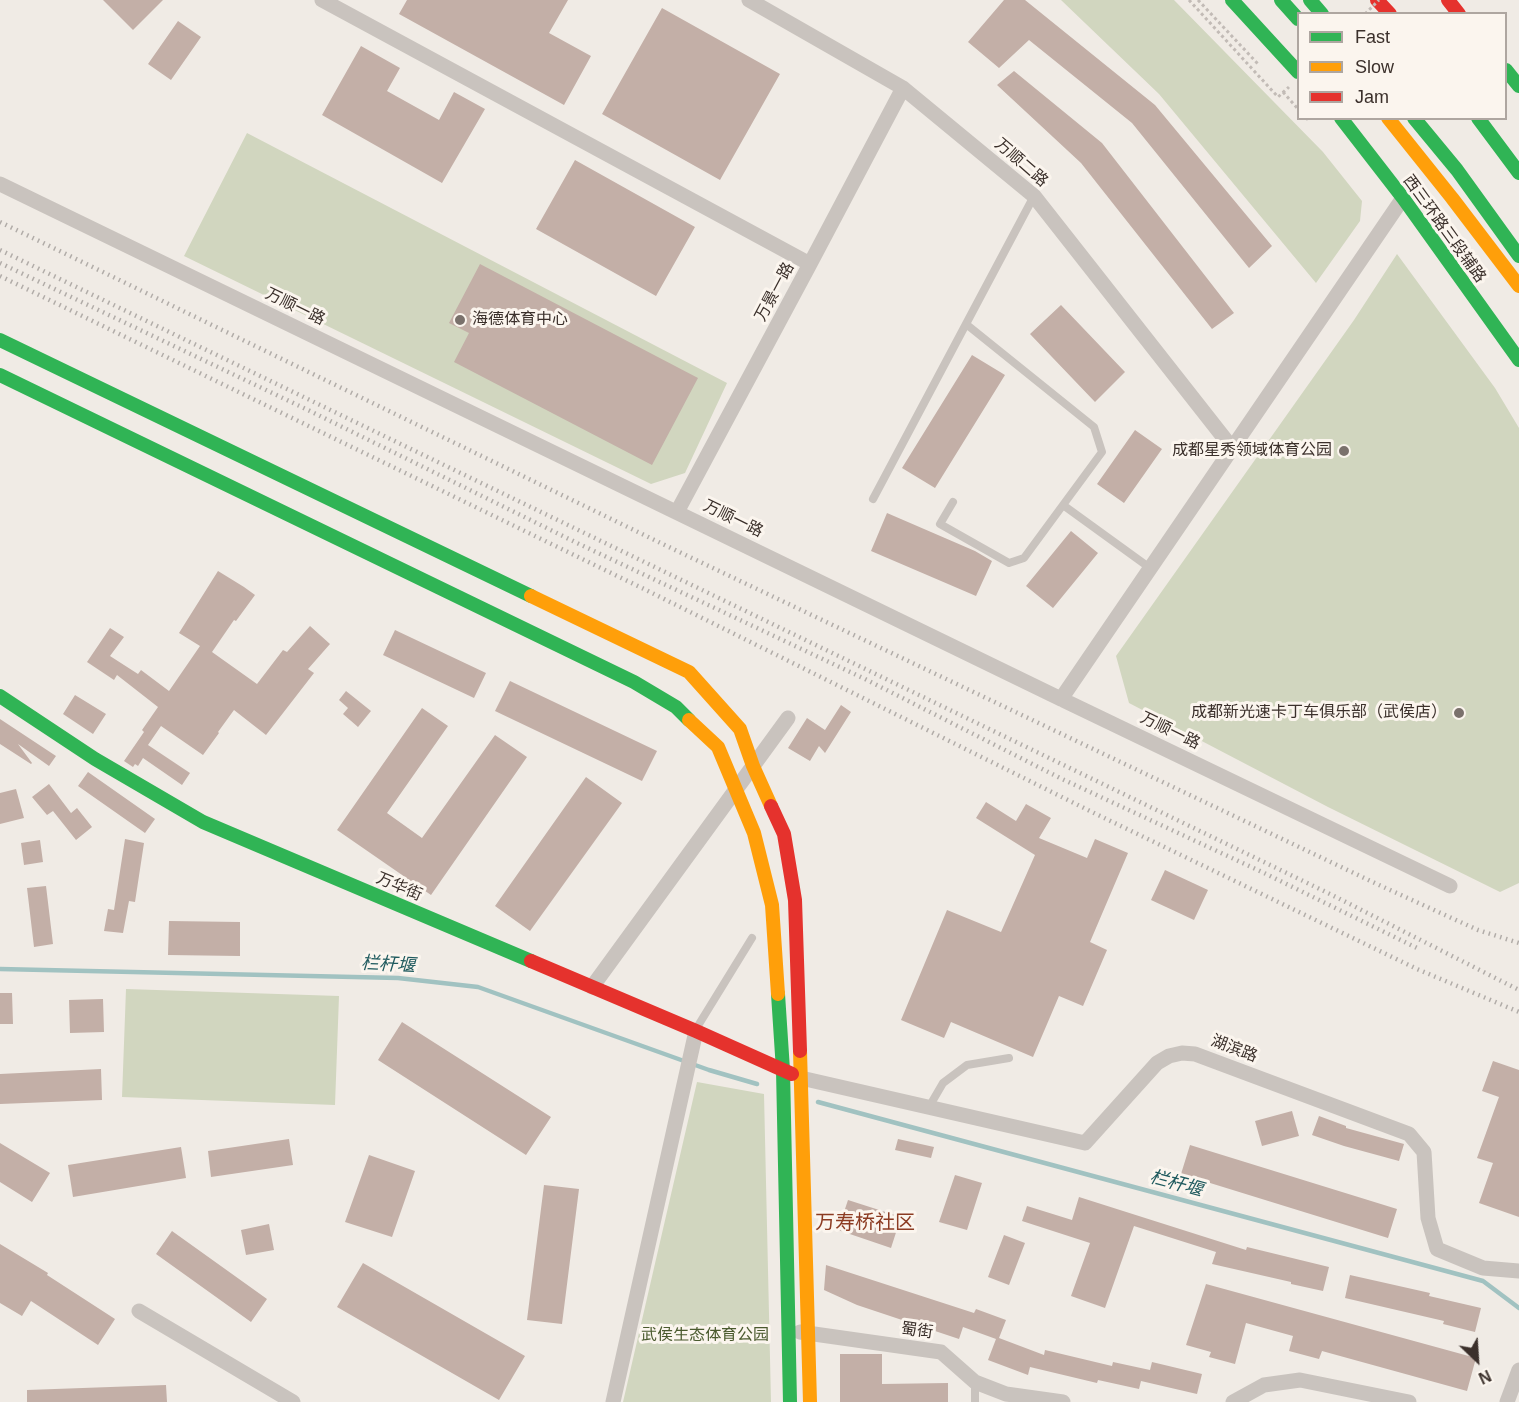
<!DOCTYPE html>
<meta charset="utf-8">
<style>
body{margin:0}
#map{position:relative;width:1519px;height:1402px;overflow:hidden;background:#f0ebe5;font-family:Arial,sans-serif}
canvas{display:block}
.legend{position:absolute;left:1297px;top:12px;width:210px;height:108px;box-sizing:border-box;background:#fbf5ee;border:2px solid #aea6a0;margin:0;padding:8px 10px;list-style:none;font-size:18px;color:#3b302b}
.legend li{display:flex;align-items:center;gap:12px;height:30px}
.legend b{width:30px;border:2px solid #aea6a0}
.north{position:absolute;left:1447px;top:1330px;width:60px;height:60px;-webkit-text-stroke:4px #fbf5ee;paint-order:stroke;rotate:155deg;font-size:16px;font-weight:700;line-height:24px;text-align:center;color:#3b302b}
.north::after{content:'';display:block;margin:auto;width:21px;height:27px;background:#3b302b;clip-path:polygon(50% 0,100% 100%,50% 72%,0 100%)}
</style>
<div id="map">
<canvas width="1519" height="1402"></canvas>
<ul class="legend">
<li><b style="height:8px;background:#30b455"></b>Fast</li>
<li><b style="height:8px;background:#ff9f0a"></b>Slow</li>
<li><b style="height:8px;background:#e5322d"></b>Jam</li>
</ul>
<div class="north">N</div>
</div>
<script>
const ctx = document.querySelector('canvas').getContext('2d');
ctx.lineJoin = 'round';
function fill(path, color) {
  ctx.fillStyle = color;
  ctx.fill(path, 'evenodd');
}
function toPath(rows) {
  const path = new Path2D();
  for (const r of rows) {
    path.moveTo(r[0], r[1]);
    for (let i = 2; i < r.length; i += 2) path.lineTo(r[i], r[i + 1]);
  }
  return path;
}
function trace(path, color, width, dash) {
  ctx.strokeStyle = color;
  ctx.lineWidth = width;
  ctx.lineCap = dash ? 'butt' : 'round';
  ctx.setLineDash(dash || []);
  ctx.stroke(path);
}
function drawText(font, color, halo, rows, align = 'center') {
  ctx.font = font + ' Arial,"Noto Sans SC",sans-serif';
  ctx.lineWidth = 6;
  ctx.setLineDash([]);
  ctx.textBaseline = 'middle';
  ctx.strokeStyle = halo;
  ctx.fillStyle = color;
  for (const [text, x, y, turn = 0] of rows) {
    ctx.save();
    ctx.translate(x, y);
    ctx.rotate((+turn || 0) * Math.PI / 180);
    ctx.textAlign = isNaN(turn) ? turn : align;
    if (halo) ctx.strokeText(text, 0, 0);
    ctx.fillText(text, 0, 0);
    ctx.restore();
  }
}
fill(toPath([
 [1061,0,1174,0,1323,152,1362,201,1360,221,1316,283,1159,94],
 [247,133,727,383,685,473,651,484,184,256],
 [1397,254,1495,388,1519,428,1519,883,1500,892,1328,807,1129,703,1116,656,1354,320],
 [126,989,339,996,335,1105,122,1097],
 [697,1082,764,1094,771,1402,623,1402]
]), '#d1d6bf');
trace(toPath([
 [0,969,398,978,478,987,709,1070,757,1084],
 [818,1102,1483,1281,1519,1308]
]), '#a1c2c1', 4.5);
fill(toPath([
 [103,0,163,0,133,30],
 [407,0,568,0,549,33,591,56,564,105,399,14],
 [1004,0,1025,0,1155,105,1272,246,1249,268,1132,123,1029,40,999,68,968,42],
 [662,8,780,74,720,180,602,114],
 [178,21,201,37,171,80,148,64],
 [361,46,400,68,387,91,439,120,454,92,485,109,442,183,322,115],
 [1014,71,1102,143,1234,313,1212,329,1081,163,997,85],
 [575,160,695,227,656,296,536,229],
 [480,264,698,378,652,465,454,362,469,333,449,323],
 [1061,305,1125,372,1095,402,1030,334],
 [972,355,1005,375,935,488,902,468],
 [1135,430,1162,449,1124,503,1097,484],
 [887,513,975,551,992,561,976,596,871,551],
 [1071,531,1098,553,1053,608,1026,586],
 [218,571,244,587,255,595,236,621,234,620,212,652,257,684,283,650,287,652,310,626,330,644,308,669,314,673,266,735,234,710,218,732,219,733,203,755,161,726,148,745,190,773,182,785,143,758,138,766,135,764,133,767,124,761,144,732,142,730,158,707,117,675,114,680,87,662,110,628,124,637,110,656,138,674,141,670,169,691,200,646,179,633],
 [395,630,486,673,474,698,383,655],
 [510,681,657,751,642,781,495,711],
 [346,691,371,711,358,727,343,714,348,708,339,700],
 [75,695,106,714,93,734,63,714],
 [841,705,851,712,825,753,819,746,810,761,788,748,807,718,825,730],
 [422,708,448,726,387,813,422,838,495,735,527,757,431,895,337,830],
 [0,719,56,756,49,766,18,744,32,763,31,764,0,744],
 [88,772,155,819,145,833,78,786],
 [586,777,622,803,530,931,495,906],
 [49,784,71,813,77,808,92,827,76,840,53,811,47,815,32,797],
 [16,789,24,818,0,824,0,793],
 [986,802,1016,821,1026,804,1051,818,1039,838,1087,858,1095,839,1128,853,1090,942,1107,950,1083,1006,1059,996,1033,1057,951,1022,944,1038,901,1020,947,910,1001,932,1035,855,976,818],
 [125,839,144,843,135,902,129,901,123,933,104,931,108,909,114,910],
 [40,840,43,862,24,865,21,843],
 [1165,870,1208,890,1194,920,1151,900],
 [46,886,53,944,34,947,27,888],
 [169,921,240,922,240,956,168,955],
 [0,993,12,993,13,1024,0,1024],
 [103,999,104,1032,70,1033,69,1000],
 [402,1022,551,1117,526,1155,378,1060],
 [1493,1061,1519,1070,1519,1217,1479,1203,1493,1163,1477,1158,1499,1097,1482,1091],
 [101,1069,102,1100,0,1104,0,1074],
 [1292,1111,1299,1136,1262,1146,1255,1121],
 [1319,1116,1346,1126,1346,1128,1404,1144,1399,1161,1344,1146,1312,1135],
 [289,1139,293,1165,211,1177,208,1151],
 [898,1139,934,1147,931,1158,895,1150],
 [0,1143,50,1173,32,1202,0,1182],
 [1190,1145,1397,1209,1388,1238,1181,1174],
 [181,1147,186,1178,73,1197,68,1165],
 [369,1155,415,1171,392,1237,345,1222],
 [955,1175,982,1183,967,1230,939,1222],
 [544,1185,579,1189,562,1324,527,1320],
 [1079,1197,1246,1250,1247,1247,1329,1267,1323,1291,1291,1284,1291,1282,1212,1264,1216,1252,1134,1226,1105,1308,1071,1296,1090,1243,1022,1221,1027,1206,1072,1220],
 [848,1200,901,1217,891,1248,838,1230],
 [269,1224,274,1250,246,1255,241,1230],
 [172,1231,267,1299,251,1322,156,1254],
 [1004,1235,1025,1243,1009,1285,988,1277],
 [0,1244,48,1273,47,1275,115,1319,98,1345,31,1301,22,1316,0,1303],
 [363,1263,525,1356,499,1400,337,1307],
 [826,1265,974,1313,976,1309,1006,1320,999,1338,1044,1355,1045,1350,1112,1366,1113,1362,1150,1370,1152,1362,1202,1374,1197,1394,1141,1381,1139,1389,1098,1380,1097,1383,1030,1367,1028,1375,988,1360,996,1339,963,1327,959,1339,857,1305,824,1290],
 [1350,1275,1430,1293,1429,1296,1481,1308,1475,1332,1443,1324,1444,1321,1345,1298],
 [1206,1284,1476,1358,1467,1391,1322,1351,1319,1359,1289,1351,1293,1336,1246,1323,1235,1364,1209,1357,1211,1352,1186,1345],
 [840,1354,882,1354,882,1384,948,1383,948,1402,840,1402],
 [166,1385,167,1402,27,1402,27,1390]
]), '#c3afa7');
trace(toPath([
 [1189,0,1278,97,1289,87],
 [1198,0,1258,64],
 [1283,92,1298,109],
 [1307,118,1308,120]
]), '#c2bbb6', 3, [3, 3]);
trace(toPath([
 [873,499,1034,196],
 [953,502,940,524,1009,563,1024,558,1102,452,1094,427,966,324],
 [1063,505,1150,568],
 [696,1029,752,938],
 [929,1107,943,1083,967,1065,1009,1058],
 [975,1402,975,1383]
]), '#c9c3be', 8);
trace(toPath([
 [322,0,810,264],
 [749,0,903,88,1034,196,1232,448],
 [0,184,1061,699,1450,886],
 [677,512,810,264,903,88],
 [1061,699,1403,198],
 [592,987,788,718],
 [801,1078,1085,1143,1157,1063,1169,1056,1182,1053,1195,1054,1409,1134,1424,1152,1428,1218,1437,1249,1483,1268,1519,1271],
 [139,1311,293,1402],
 [800,1332,941,1352,975,1382,1006,1394,1063,1402],
 [613,1402,696,1031],
 [1233,1402,1264,1385,1300,1380,1409,1402],
 [1507,1402,1519,1370]
]), '#c9c3be', 15);
trace(toPath([
 [1232,0,1298,72],
 [1281,0,1298,19],
 [1310,0,1322,14],
 [1506,70,1519,86],
 [1341,118,1403,198,1519,360],
 [1414,118,1457,170,1519,256],
 [1478,118,1519,173],
 [0,340,531,596],
 [0,375,634,682,676,707,689,720],
 [0,696,95,759,203,822,531,961],
 [778,994,783,1070,790,1402]
]), '#30b455', 14);
trace(toPath([
 [1388,118,1452,198,1519,286],
 [531,596,689,672,740,729,753,766,771,806],
 [689,720,718,747,754,833,772,905,778,994],
 [800,1051,810,1402]
]), '#ff9f0a', 14);
trace(toPath([
 [1377,0,1390,14],
 [1448,0,1459,14],
 [771,806,784,834,795,900,800,1051],
 [531,961,696,1031,792,1074]
]), '#e5322d', 14);
trace(toPath([
 [0,222,673,549,1379,885,1478,930,1519,943],
 [0,250,1330,894,1519,990],
 [0,263,310,411,577,543,865,679,1060,778,1262,872,1419,949],
 [0,276,644,589,1094,813,1417,969,1519,1012]
]), '#b1aca8', 4.5, [1.5, 4.5]);
trace(toPath([
 [1365,14,1379,0]
]), '#c2bbb6', 3, [3, 3]);
for (const [x, y, r, color] of [
 [460,320,6,"#7a716c"],
 [1344,451,6,"#7a716c"],
 [1459,713,6,"#7a716c"]
]) {
  const dot = new Path2D();
  dot.arc(x, y, r, 0, 2 * Math.PI);
  ctx.fillStyle = color;
  ctx.fill(dot);
  trace(dot, '#fbf5ee', 2);
}
drawText('16px', '#3b302b', '#fbf5ee', [
 ["万顺二路",1021,163,41],
 ["西三环路三段辅路",1444,229,54],
 ["万景一路",775,292,-62],
 ["万顺一路",295,307,26],
 ["万顺一路",733,519,26],
 ["万顺一路",1170,731,26],
 ["万华街",399,887,23],
 ["湖滨路",1234,1049,21],
 ["蜀街",917,1331,8]
]);
drawText('16px', '#3b302b', '#fbf5ee', [
 ["海德体育中心",472,320,"left"],
 ["成都星秀领域体育公园",1332,451],
 ["成都新光速卡丁车俱乐部（武侯店）",1447,713]
], 'right');
drawText('16px', '#4a5a2e', '#fbf5ee', [
 ["武侯生态体育公园",705,1336]
]);
drawText('italic 18px', '#1f5a5e', '#fbf5ee', [
 ["栏杆堰",388,965,3],
 ["栏杆堰",1176,1184,15]
]);
drawText('20px', '#8c3b22', '#fbf5ee', [
 ["万寿桥社区",865,1223]
]);
</script>
